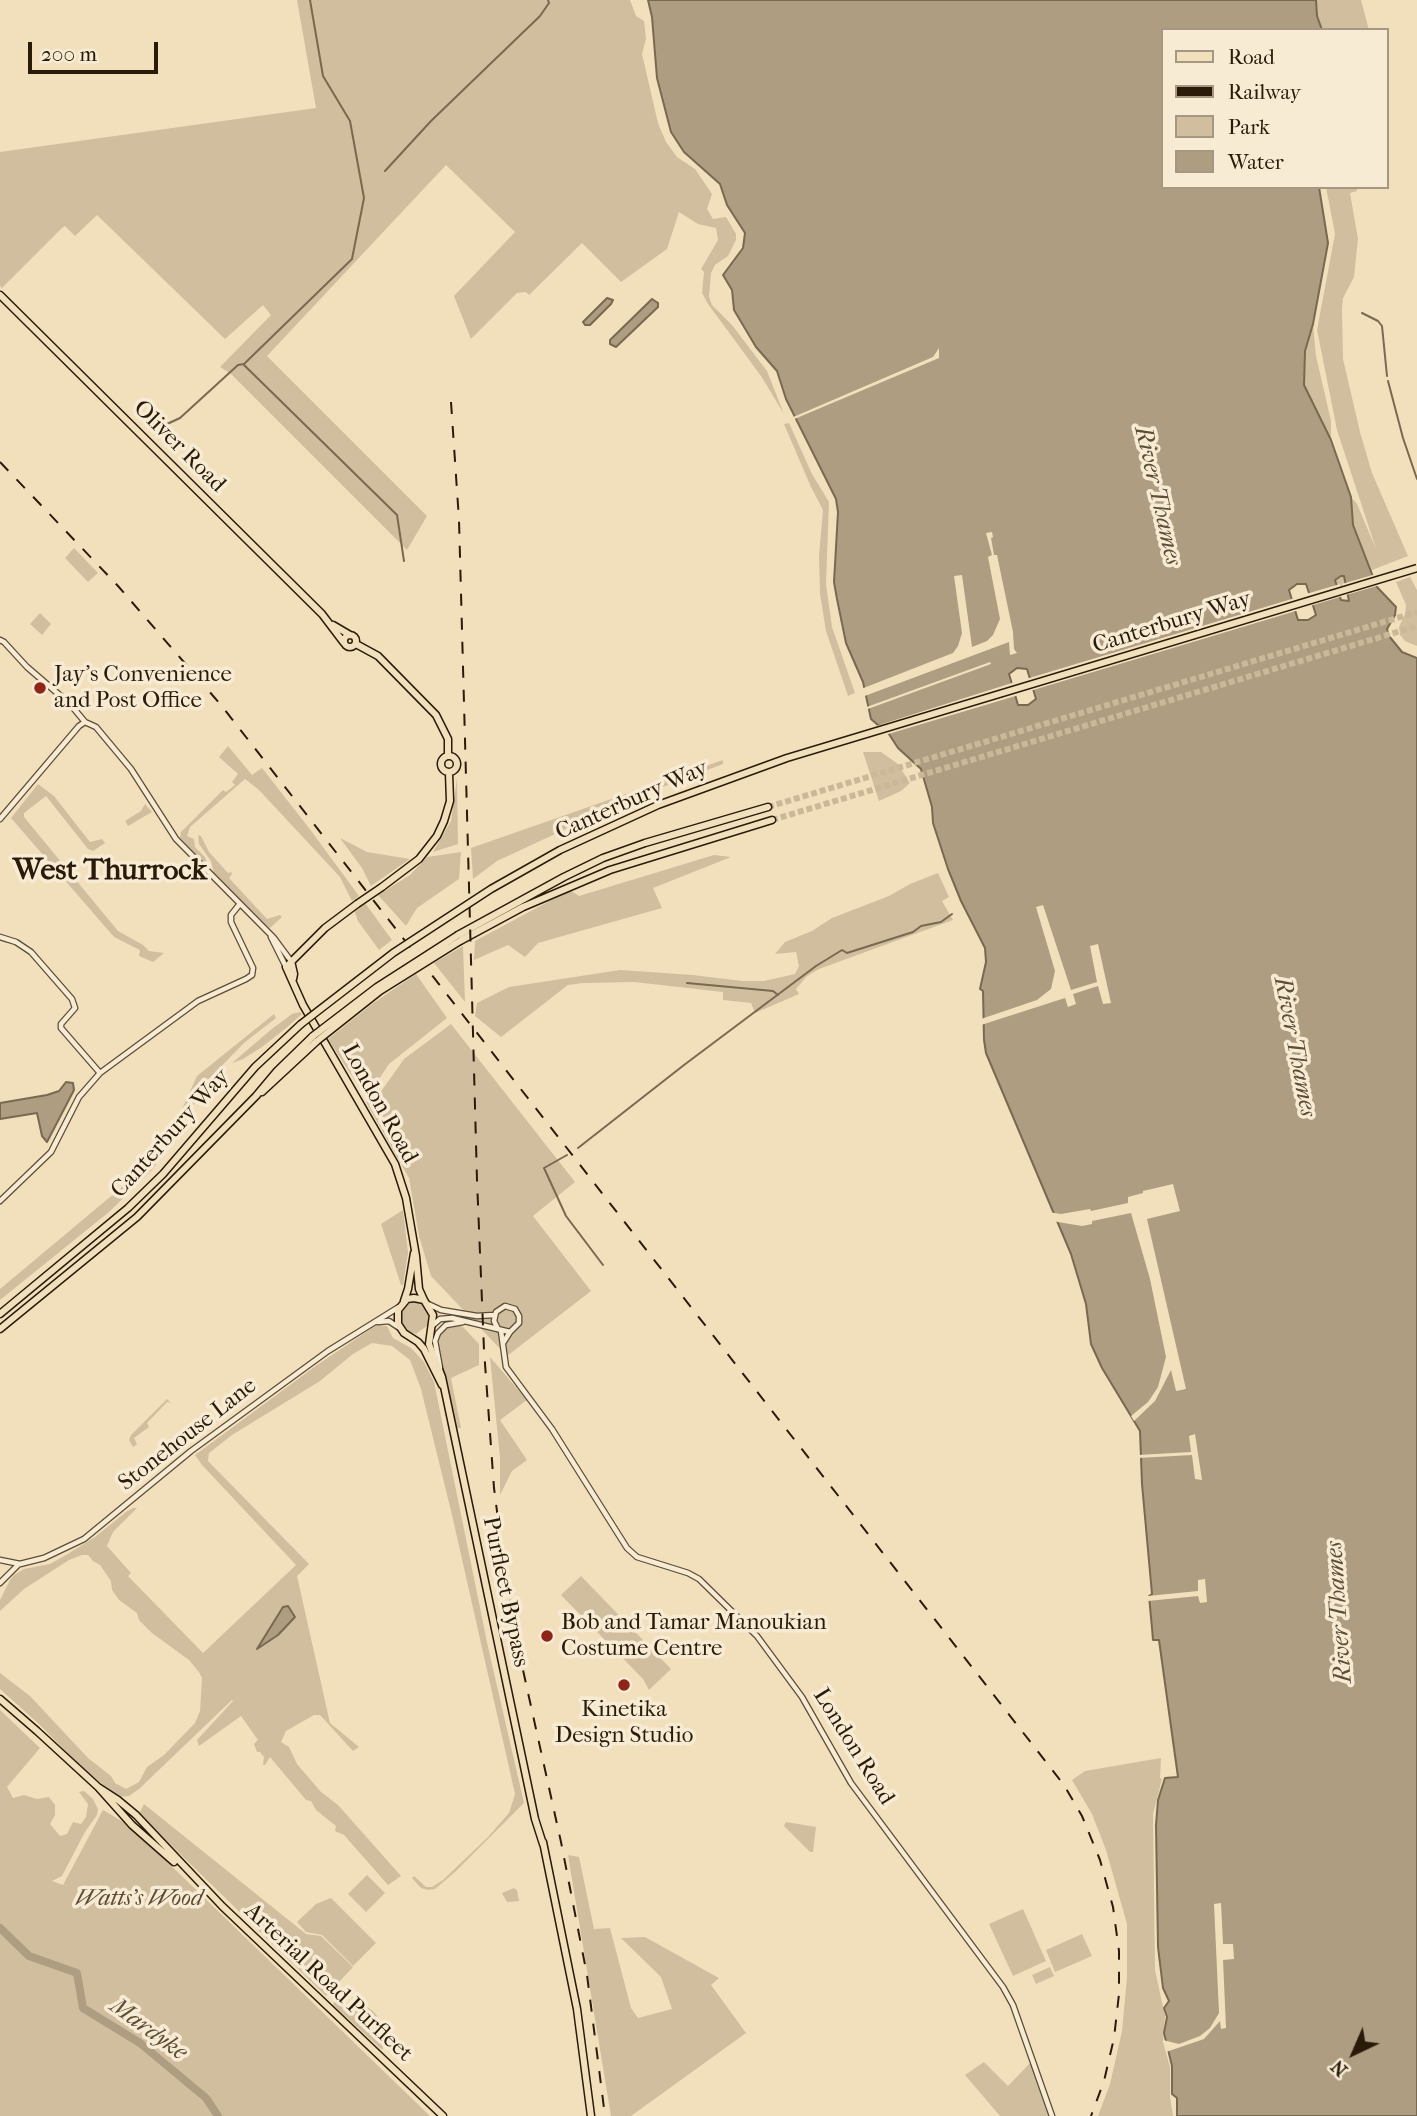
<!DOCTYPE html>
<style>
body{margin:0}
#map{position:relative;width:1417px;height:2116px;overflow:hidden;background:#f2e0bd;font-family:"IM FELL French Canon",serif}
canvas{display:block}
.legend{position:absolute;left:1161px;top:28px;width:228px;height:161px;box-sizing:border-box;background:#f7ebd4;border:2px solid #a59783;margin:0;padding:9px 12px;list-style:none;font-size:21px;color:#291a09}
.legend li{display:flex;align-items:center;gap:14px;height:35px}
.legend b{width:35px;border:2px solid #a59783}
.north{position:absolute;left:1319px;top:2018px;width:70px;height:70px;-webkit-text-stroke:5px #f7ebd4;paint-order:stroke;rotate:224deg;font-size:19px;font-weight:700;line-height:28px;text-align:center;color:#291a09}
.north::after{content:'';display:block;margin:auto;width:24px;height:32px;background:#291a09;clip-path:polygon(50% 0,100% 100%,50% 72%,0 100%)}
.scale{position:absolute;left:28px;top:42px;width:130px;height:32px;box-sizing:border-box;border:4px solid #291a09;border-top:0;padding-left:9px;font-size:21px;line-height:24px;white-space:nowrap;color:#291a09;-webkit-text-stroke:5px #f7ebd4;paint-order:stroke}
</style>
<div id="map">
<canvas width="1417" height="2116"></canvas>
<ul class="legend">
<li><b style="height:9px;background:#f2e0bd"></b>Road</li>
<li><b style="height:9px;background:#291a09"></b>Railway</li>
<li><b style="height:19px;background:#d0be9e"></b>Park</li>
<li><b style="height:19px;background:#ae9d80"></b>Water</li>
</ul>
<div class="north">N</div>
<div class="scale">200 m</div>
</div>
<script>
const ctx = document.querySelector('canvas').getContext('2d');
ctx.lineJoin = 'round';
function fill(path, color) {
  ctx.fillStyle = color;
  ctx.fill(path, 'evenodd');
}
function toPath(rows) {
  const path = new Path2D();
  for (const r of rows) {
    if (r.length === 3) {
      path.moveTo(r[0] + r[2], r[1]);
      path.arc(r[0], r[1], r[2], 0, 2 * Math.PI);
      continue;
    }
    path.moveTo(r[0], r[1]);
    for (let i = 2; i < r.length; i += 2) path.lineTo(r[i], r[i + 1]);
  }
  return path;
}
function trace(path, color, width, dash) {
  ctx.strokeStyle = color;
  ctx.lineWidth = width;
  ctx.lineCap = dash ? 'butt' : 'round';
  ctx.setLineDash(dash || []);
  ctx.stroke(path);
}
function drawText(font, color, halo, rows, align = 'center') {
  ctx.font = font + ' "IM FELL French Canon",serif';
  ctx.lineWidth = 7;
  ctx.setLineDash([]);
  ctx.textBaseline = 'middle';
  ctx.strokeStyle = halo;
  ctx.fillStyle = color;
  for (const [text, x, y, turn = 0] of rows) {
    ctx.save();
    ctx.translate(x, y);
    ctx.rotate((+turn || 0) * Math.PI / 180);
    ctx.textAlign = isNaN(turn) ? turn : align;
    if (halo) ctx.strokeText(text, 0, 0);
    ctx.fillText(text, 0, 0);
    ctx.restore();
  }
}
fill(toPath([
 [297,0,630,0,636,16,644,21,646,39,642,54,658,123,666,142,677,157,695,169,712,194,707,209,713,219,726,217,736,234,736,240,728,256,715,265,711,273,709,297,712,305,732,325,767,371,784,414,761,376,708,304,702,293,704,272,701,269,718,240,716,228,698,224,679,212,667,249,621,282,582,243,529,295,526,292,517,293,471,339,454,296,515,232,446,165,267,356,427,516,407,550,231,374,220,367,271,315,263,305,225,339,97,215,75,236,65,226,62,228,2,288,0,286,0,152,316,108],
 [1316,0,1361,0,1369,30,1322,30,1317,16],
 [1319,187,1328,243,1313,324,1316,356,1331,421,1331,440,1351,497,1357,504,1376,549,1337,430,1317,330,1335,234,1326,187,1357,187,1357,191,1350,193,1358,239,1354,277,1343,298,1342,308,1343,359,1360,432,1372,473,1408,556,1372,570,1373,578,1337,589,1291,417],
 [789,423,812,474,829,502,826,584,832,627,855,693,848,696,826,631,820,594,819,556,823,510,811,487,784,424],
 [74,548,98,573,88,582,65,558],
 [1410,577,1417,590,1417,646,1405,641,1400,635,1399,627,1405,614,1406,605,1396,582],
 [40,613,51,624,42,635,30,624],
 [228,746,252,775,262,768,309,828,359,896,352,901,340,877,259,790,245,779,190,827,187,836,194,839,195,847,205,857,209,868,180,838,181,832,223,790,226,792,235,785,232,782,238,774,219,757],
 [863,752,881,752,898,764,910,783,901,791,879,801],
 [723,760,723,764,594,813,581,822,497,861,473,879,471,848],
 [457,778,458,844,433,852,451,821],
 [38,784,54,796,90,842,102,839,105,843,93,851,88,849,46,796,24,813,24,817,118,931,143,945,149,951,164,953,153,962,139,956,140,950,114,937,11,818],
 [145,804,152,812,128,826,125,821,141,811],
 [198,835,201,836,209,852,228,873,231,872,232,874,229,878,267,919,280,915,282,917,270,928,267,926,214,873,211,861,199,844],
 [340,838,367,852,410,859,371,886,362,868],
 [461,852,459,879,417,908,406,926,378,895,410,875,427,857],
 [714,855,731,857,653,888,662,908,538,943,525,957,508,945,474,960,475,941,570,890,579,896],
 [938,873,949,897,942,901,953,920,819,969,807,976,796,989,799,994,755,1013,751,1003,723,1000,723,992,634,982,583,983,568,985,501,1037,475,1016,477,1003,509,987,620,970,693,975,742,981,764,981,795,974,799,966,796,952,775,954,785,942,812,931,832,918,889,896,910,884],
 [365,903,392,940,379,950,358,921,354,910],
 [463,946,465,1002,434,963],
 [416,974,447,1018,389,1064,375,1085,361,1090,328,1039,372,1004],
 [300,1012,302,1014,285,1029,262,1047,243,1059,232,1063,273,1028,292,1014],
 [274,1014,276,1018,244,1043,208,1080,174,1140,152,1170,109,1212,0,1300,0,1289,128,1182,174,1127,197,1076],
 [451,1024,575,1182,533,1216,591,1291,507,1356,431,1276,419,1236,409,1178,366,1102,380,1093,404,1059],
 [403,1210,408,1253,403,1285,401,1285,381,1224],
 [409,1300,424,1304,428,1313,428,1325,416,1334,408,1331,402,1323,400,1311],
 [455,1324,463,1327,479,1344,479,1365,451,1378,461,1428,455,1428,437,1344,439,1332,447,1326],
 [377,1325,387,1326,393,1338,411,1348,424,1362,434,1382,488,1647,524,1803,455,1872,435,1889,428,1890,421,1888,412,1878,414,1876,426,1887,432,1887,443,1880,488,1837,509,1813,515,1794,452,1515,421,1389,410,1360,392,1346,372,1343,353,1354,320,1381,232,1435,209,1453,208,1461,309,1564,297,1576,330,1723,359,1747,353,1751,320,1715,314,1715,286,1731,281,1742,289,1747,297,1764,321,1792,338,1805,401,1876,388,1885,344,1835,335,1831,336,1826,316,1810,311,1801,306,1800,270,1757,265,1765,263,1765,264,1757,260,1752,257,1752,254,1744,258,1740,241,1716,199,1746,197,1740,233,1701,232,1700,139,1789,129,1796,119,1797,82,1768,40,1725,0,1689,0,1673,30,1696,88,1758,111,1776,115,1783,126,1789,139,1782,147,1767,164,1755,195,1723,200,1711,202,1678,199,1672,189,1660,152,1633,139,1620,137,1613,119,1600,112,1590,111,1581,100,1565,93,1561,88,1555,82,1555,69,1560,24,1589,0,1611,0,1600,10,1580,14,1575,24,1569,50,1564,66,1555,95,1537,126,1512,133,1508,137,1508,113,1532,107,1546,131,1573,128,1576,203,1653,296,1565,202,1465,195,1455,317,1365],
 [490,1357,527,1400,500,1420,527,1460,512,1471,500,1495,500,1458],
 [167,1399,171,1403,167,1402,147,1423,149,1427,134,1438,137,1444,133,1447,129,1440,131,1435],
 [581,1576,671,1669,649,1690,643,1679,561,1595],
 [0,1710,40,1748,7,1787,13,1798,24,1795,37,1799,49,1797,55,1805,55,1815,50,1824,60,1836,67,1834,73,1822,81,1824,86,1817,88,1804,79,1792,84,1791,93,1799,98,1809,97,1815,85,1832,62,1876,52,1881,63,1885,103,1810,130,1826,430,2116,0,2116],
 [1161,1758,1160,1778,1162,1779,1153,1814,1155,1970,1165,2016,1163,2042,1170,2067,1170,2097,1173,2116,1098,2116,1110,2084,1122,2031,1127,1977,1127,1924,1106,1850,1092,1814,1072,1780,1085,1771],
 [144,1804,306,1934,321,1936,353,1967,326,1996,139,1814],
 [786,1822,816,1827,813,1852,810,1852,784,1826],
 [568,1855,579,1857,594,1929,610,1928,631,2008,638,2018,672,2009,661,1977,621,1938,645,1937,719,1978,711,1985,746,2033,631,2116,611,2116],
 [367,1875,385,1893,366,1912,348,1894],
 [514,1888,517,1890,519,1901,507,1902,502,1893],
 [331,1898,376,1943,353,1966,322,1935,306,1932,297,1922,316,1904],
 [1023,1909,1046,1961,1013,1976,989,1924],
 [1082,1934,1092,1956,1055,1972,1046,1950],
 [1050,1967,1054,1976,1036,1984,1032,1975],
 [340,1999,341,2003,351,2004,352,1999,360,2002,374,2012,378,2017,373,2020,379,2033,383,2031,384,2035,383,2049,381,2049,333,2005,335,2000],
 [984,2062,1008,2086,1031,2062,1049,2116,1000,2116,965,2075]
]), '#d0be9e');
const water = toPath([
 [648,0,1316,0,1317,16,1322,30,1163,30,1163,187,1319,187,1328,243,1313,324,1305,351,1304,385,1331,440,1351,497,1353,525,1377,587,1396,607,1395,615,1387,629,1389,636,1402,652,1417,658,1417,2116,1177,2116,1177,2098,1172,2094,1172,2066,1164,2033,1167,2017,1164,2008,1169,2001,1163,1988,1158,1947,1156,1825,1158,1800,1165,1778,1178,1777,1159,1640,1153,1640,1152,1628,1149,1596,1152,1594,1142,1484,1140,1431,1102,1368,1091,1344,1086,1304,1071,1254,986,1053,984,1040,983,991,980,989,986,962,985,948,961,901,948,869,933,823,932,807,921,769,898,748,883,725,879,726,871,719,863,682,846,643,837,599,834,582,838,512,836,499,786,399,777,371,756,347,734,310,732,290,723,275,743,248,745,233,727,205,720,184,684,152,671,132,657,78,652,17,648,0],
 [1341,576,1344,576,1349,601,1341,600,1335,580,1341,576],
 [1297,584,1306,584,1309,593,1316,615,1308,620,1298,620,1289,590,1297,584],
 [1017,668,1027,669,1036,699,1028,705,1018,705,1009,674,1017,668],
 [607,298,613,300,611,304,590,325,585,325,583,322,607,298],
 [652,299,658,303,658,307,616,347,610,344,610,340,652,299],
 [66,1082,73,1083,74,1090,47,1142,42,1136,37,1113,0,1119,0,1103,47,1095,59,1091,66,1082],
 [288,1606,295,1617,278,1635,257,1649,283,1607,288,1606]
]);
fill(water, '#ae9d80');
trace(water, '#796950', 2);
fill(toPath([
 [939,348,939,358,792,420,791,418,933,357],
 [992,532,993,537,991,538,994,555,997,555,1013,632,1014,649,1017,653,1010,655,1009,642,862,697,861,689,953,653,958,646,962,633,954,576,962,575,972,647,987,641,993,635,1000,619,988,557,992,555,986,533],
 [1376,574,1380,585,1346,595,1342,584],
 [1340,584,1343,596,1310,606,1306,594],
 [1295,598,1299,610,1030,691,1026,679],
 [990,662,991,664,865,710,864,708],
 [1015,682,1019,695,885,735,882,729,873,727],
 [1043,905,1071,990,1097,982,1090,946,1098,944,1111,1003,1103,1004,1098,986,1073,994,1076,1004,1068,1007,1065,998,981,1025,981,1019,1037,1000,1051,989,1055,971,1036,907],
 [1173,1184,1180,1211,1147,1219,1186,1389,1176,1391,1171,1370,1155,1401,1134,1421,1131,1416,1148,1402,1158,1387,1166,1357,1150,1279,1131,1213,1092,1221,1092,1224,1082,1226,1052,1221,1048,1212,1061,1214,1090,1209,1091,1211,1128,1203,1128,1197,1143,1193,1143,1191],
 [1195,1434,1202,1480,1195,1479,1192,1455,1138,1458,1138,1455,1191,1452,1189,1436],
 [1205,1579,1207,1602,1200,1603,1198,1596,1148,1601,1148,1596,1198,1591,1198,1580],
 [1221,1903,1223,1944,1233,1944,1234,1959,1223,1960,1226,2028,1221,2029,1220,2021,1204,2039,1166,2052,1163,2040,1179,2044,1200,2036,1210,2028,1219,2013,1214,1904]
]), '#f2e0bd');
trace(toPath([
 [385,171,431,121,540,16,549,3,548,0],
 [1362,313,1378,321,1382,326,1387,376],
 [244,365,397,515,404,561],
 [1388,381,1403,438,1417,479],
 [154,430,180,418,238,365,244,364,352,259,364,198,350,121,323,76,310,0],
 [687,983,773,991,778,995],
 [578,1148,684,1065,816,966,842,950,847,953,913,932,921,926,941,922,952,914],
 [567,1155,544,1168,566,1216,603,1265]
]), '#796950', 2);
trace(toPath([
 [0,1928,29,1956,77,1973,83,2008,140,2043,206,2098,218,2116]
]), '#ae9d80', 8);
trace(toPath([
 [768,807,1417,612],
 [772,820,1417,626]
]), '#cab899', 6, [6, 3]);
const tertiary = toPath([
 [0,640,4,642,27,667,70,704,85,722,96,727,131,769,176,839,274,938,291,961],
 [0,819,79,726,85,722],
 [0,937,16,942,31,952,72,999,75,1008,61,1024,61,1028,100,1073],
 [271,937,286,967],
 [0,1201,51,1152,79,1097,100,1073,198,1001,246,979,252,975,253,968,231,922,231,915,239,905],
 [428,1304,441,1310,477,1316,494,1315],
 [378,1322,389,1321,398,1327],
 [433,1325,440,1319,452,1318,510,1332],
 [498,1329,494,1321,496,1312,505,1306,515,1309,519,1316,519,1323,510,1332,503,1343],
 [501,1331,506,1367,552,1429,627,1548,637,1557,688,1573,699,1579,757,1636,802,1697,851,1783,1003,1987,1013,2005,1052,2116],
 [440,1368,435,1341,438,1333,446,1325,463,1322],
 [0,1560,20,1564,44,1558,84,1539,191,1451,328,1351,399,1307],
 [0,1583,19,1564]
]);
const primary = toPath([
 [0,295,322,614,344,643],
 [333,625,350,635],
 [350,641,6],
 [356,644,378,656,436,715,448,739,448,756],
 [449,764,8],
 [382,887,419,859,437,836,444,821,450,801,449,773],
 [357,904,325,928,286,967,303,1005,395,1164,406,1198,416,1256,419,1289,424,1300],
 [291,961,294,974,293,979],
 [404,1301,408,1289,414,1253],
 [442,1385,424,1349,418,1342,404,1333,398,1324,398,1310,407,1299,414,1298,424,1300,433,1315,429,1344,442,1377,535,1819,543,1844],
 [0,1699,37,1731,98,1787,132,1825,174,1862],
 [98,1787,118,1800,136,1815,222,1906,443,2116],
 [543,1842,577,2009,591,2116]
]);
const trunk = toPath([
 [458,935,564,877,603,858,645,843,768,807],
 [460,941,523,907,610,870,772,820],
 [262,1092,317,1041],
 [0,1314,128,1208,163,1174,255,1067,301,1024],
 [0,1329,137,1217,256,1096,277,1071,313,1036]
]);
trace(tertiary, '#5b4c36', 7);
trace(primary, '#291a09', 9);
trace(trunk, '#291a09', 9);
trace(tertiary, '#f7ebd4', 4.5);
trace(primary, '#f2e0bd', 6);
trace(trunk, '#f2e0bd', 6);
trace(toPath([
 [451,402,459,520,477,1180,484,1350,494,1488,505,1573,519,1652,561,1842,587,1975,605,2116],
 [0,462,118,586,221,705,1064,1785,1082,1816,1100,1860,1113,1907,1119,1951,1119,1994,1114,2038,1104,2081,1091,2116]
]), '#291a09', 2, [12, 12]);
const primaryBridge = toPath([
 [357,904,382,887]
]);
const trunkBridge = toPath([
 [301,1024,393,953,491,889,560,850,658,805,787,758,1417,568],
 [313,1036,377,987,458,935],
 [317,1041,380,991,460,941]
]);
trace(primaryBridge, '#291a09', 9, []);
trace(trunkBridge, '#291a09', 9, []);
trace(primaryBridge, '#f2e0bd', 6);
trace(trunkBridge, '#f2e0bd', 6);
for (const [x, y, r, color] of [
 [40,688,7,"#8f2418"],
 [547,1636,7,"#8f2418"],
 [624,1685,7,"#8f2418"]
]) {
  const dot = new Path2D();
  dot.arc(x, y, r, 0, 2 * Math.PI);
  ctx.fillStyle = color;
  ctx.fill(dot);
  trace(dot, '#f7ebd4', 2.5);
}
drawText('23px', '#291a09', '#f7ebd4', [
 ["Oliver Road",179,447,45],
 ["Canterbury Way",1172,623,-17],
 ["Canterbury Way",632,801,-24],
 ["London Road",379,1104,61],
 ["Canterbury Way",171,1134,-48],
 ["Stonehouse Lane",188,1435,-38],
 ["Purfleet Bypass",505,1592,78],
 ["London Road",853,1747,58],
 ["Arterial Road Purfleet",328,1983,43]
]);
drawText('23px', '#291a09', '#f7ebd4', [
 ["Jay's Convenience",54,675],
 ["and Post Office",54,701],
 ["Bob and Tamar Manoukian",561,1623],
 ["Costume Centre",561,1649],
 ["Kinetika",624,1710,"center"],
 ["Design Studio",624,1736,"center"]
], 'left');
drawText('italic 23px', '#5b4b36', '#f7ebd4', [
 ["Watts's Wood",139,1899]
]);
drawText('italic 24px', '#5e4e39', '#f7ebd4', [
 ["River Thames",1157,496,77],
 ["River Thames",1294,1047,79],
 ["River Thames",1340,1612,-94],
 ["Mardyke",148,2030,36]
]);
drawText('bold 30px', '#291a09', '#f7ebd4', [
 ["West Thurrock",110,872]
]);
</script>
